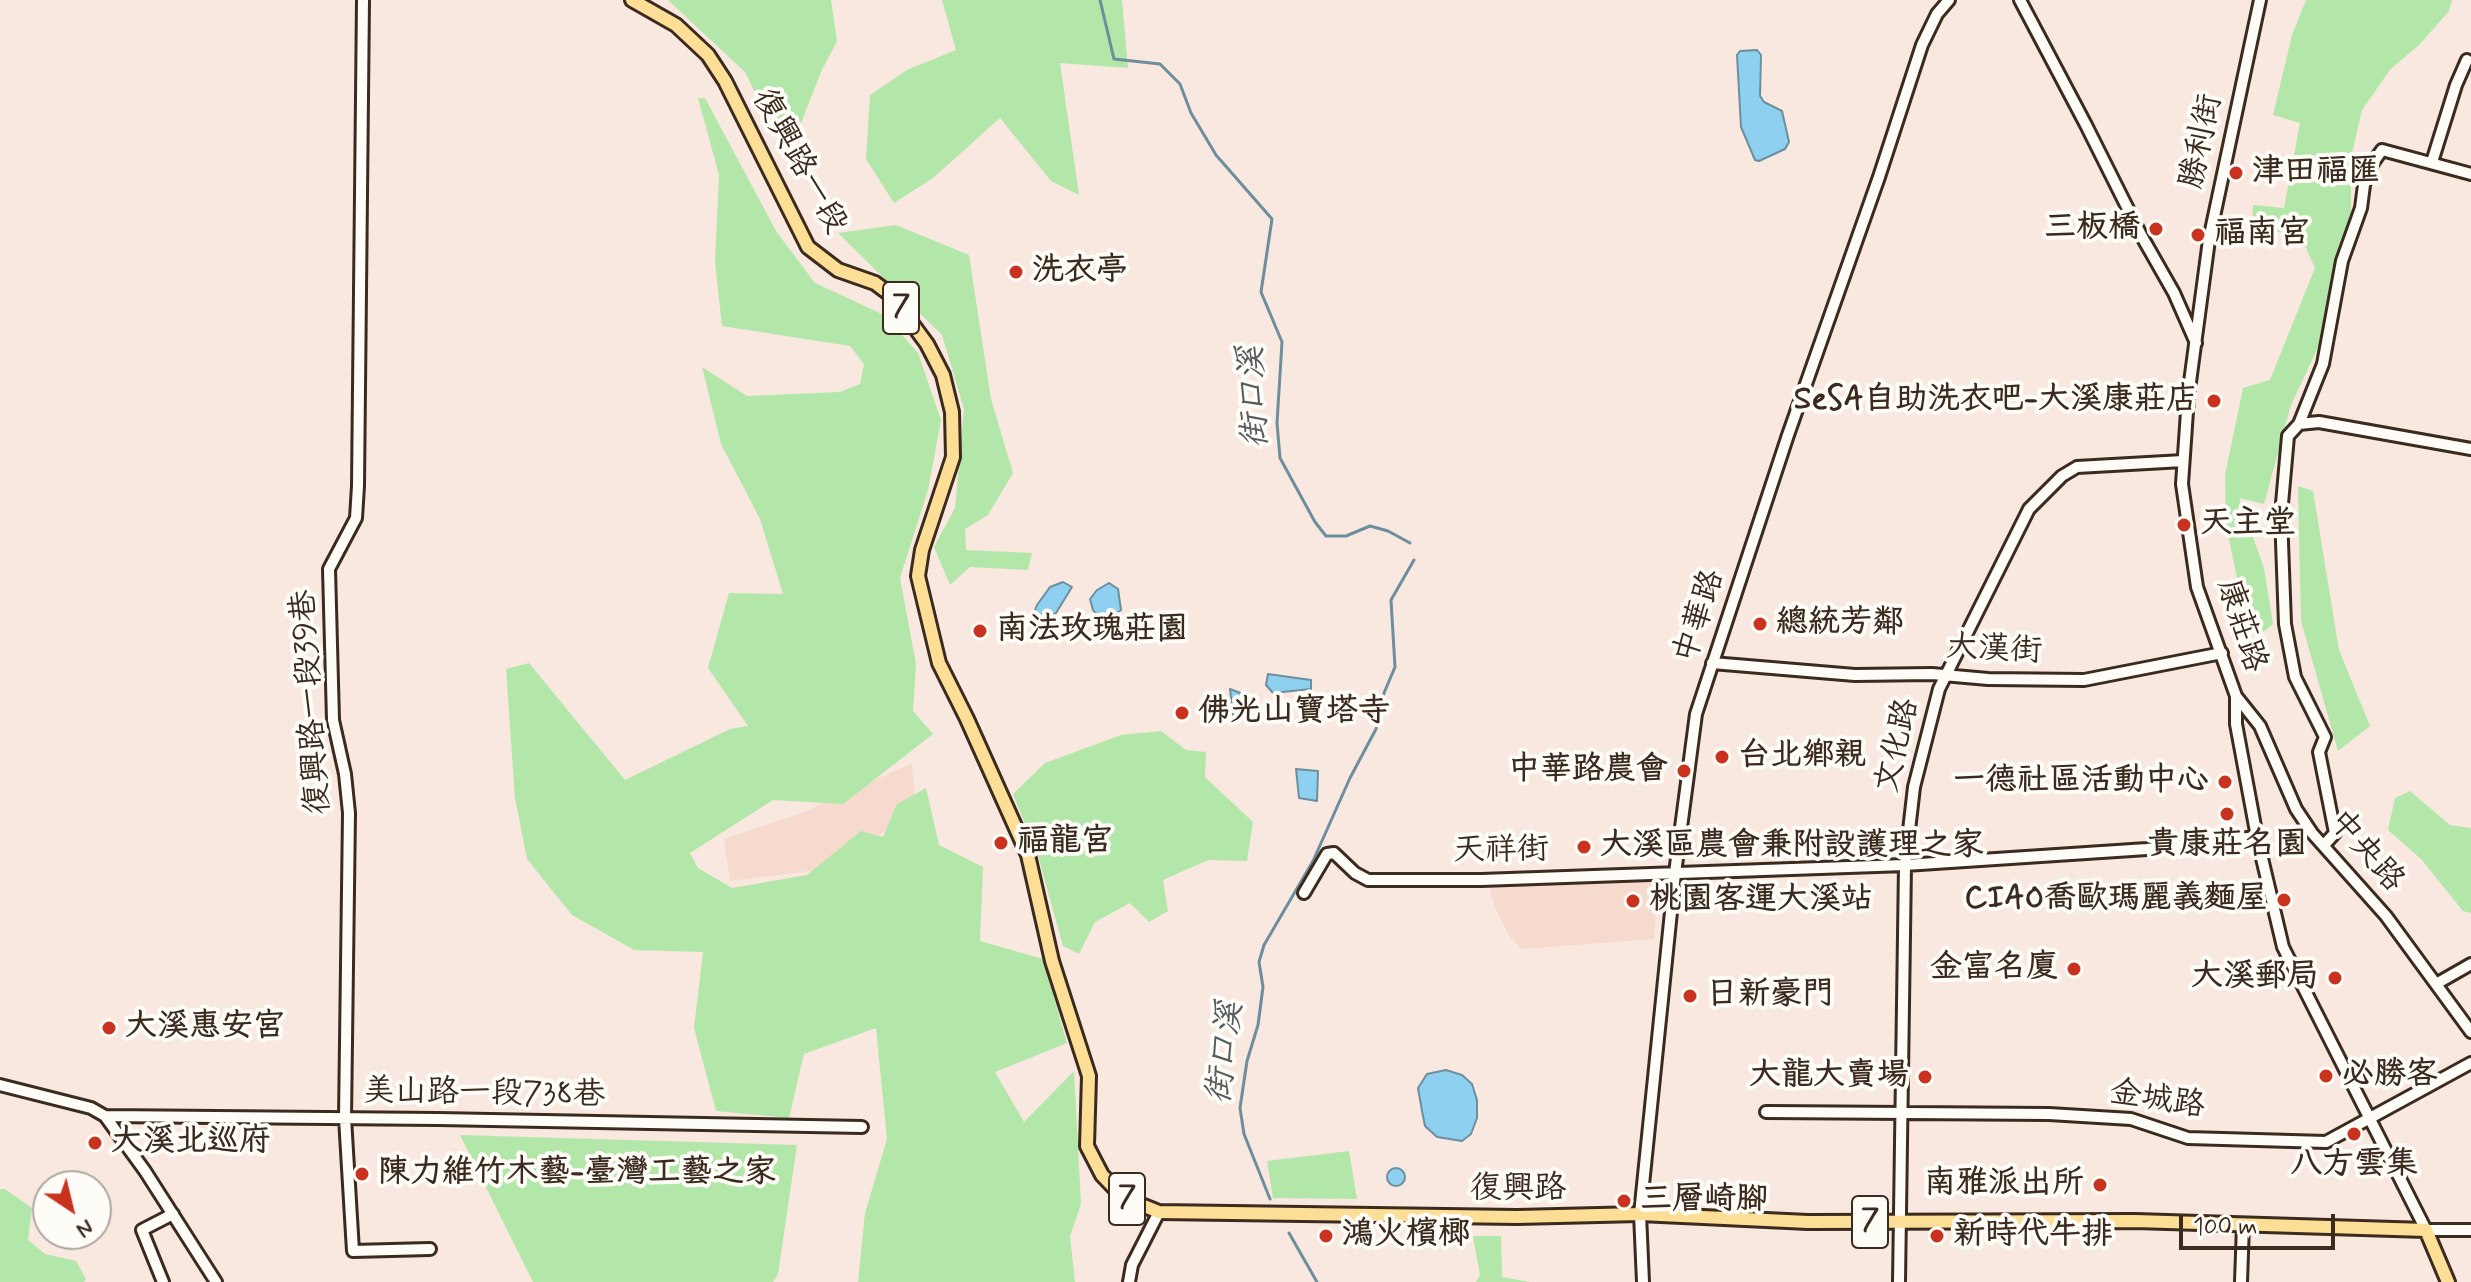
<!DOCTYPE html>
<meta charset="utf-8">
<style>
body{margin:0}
#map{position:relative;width:2471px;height:1282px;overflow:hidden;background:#f9e8df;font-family:Mynerve,sans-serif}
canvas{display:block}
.north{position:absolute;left:32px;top:1170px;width:80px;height:80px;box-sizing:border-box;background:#fdfcf7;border:2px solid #afa8a0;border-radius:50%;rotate:145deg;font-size:22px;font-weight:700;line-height:32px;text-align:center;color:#3b2a1e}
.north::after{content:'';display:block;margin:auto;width:28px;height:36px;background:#c8321e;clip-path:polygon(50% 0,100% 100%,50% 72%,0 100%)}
.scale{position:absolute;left:2179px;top:1214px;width:156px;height:36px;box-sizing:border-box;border:4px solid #3b2a1e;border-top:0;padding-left:10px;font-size:24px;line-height:28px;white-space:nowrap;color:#3b2a1e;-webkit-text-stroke:6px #fdfcf7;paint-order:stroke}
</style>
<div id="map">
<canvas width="2471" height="1282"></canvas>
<div class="north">N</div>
<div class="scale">100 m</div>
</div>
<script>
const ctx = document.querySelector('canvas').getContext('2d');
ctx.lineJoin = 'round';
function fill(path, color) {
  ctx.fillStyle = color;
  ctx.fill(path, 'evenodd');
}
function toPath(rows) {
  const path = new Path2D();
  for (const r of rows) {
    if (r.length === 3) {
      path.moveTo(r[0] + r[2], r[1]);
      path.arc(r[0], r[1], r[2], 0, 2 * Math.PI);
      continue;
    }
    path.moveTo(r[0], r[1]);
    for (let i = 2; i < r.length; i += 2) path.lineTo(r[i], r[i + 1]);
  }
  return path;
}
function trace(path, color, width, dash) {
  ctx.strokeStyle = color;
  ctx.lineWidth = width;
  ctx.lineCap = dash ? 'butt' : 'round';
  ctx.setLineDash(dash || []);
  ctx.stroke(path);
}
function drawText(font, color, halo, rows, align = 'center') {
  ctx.font = font + ' Mynerve,"LXGW WenKai TC",sans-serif';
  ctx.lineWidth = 8;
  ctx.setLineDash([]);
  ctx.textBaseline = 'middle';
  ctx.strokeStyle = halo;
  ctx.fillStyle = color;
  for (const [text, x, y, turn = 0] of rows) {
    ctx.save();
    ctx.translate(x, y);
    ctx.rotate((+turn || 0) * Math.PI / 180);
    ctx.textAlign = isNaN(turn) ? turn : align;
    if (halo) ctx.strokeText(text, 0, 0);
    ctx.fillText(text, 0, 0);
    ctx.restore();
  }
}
fill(toPath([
 [912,763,916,811,826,869,730,881,724,839,805,812],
 [1658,882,1654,939,1522,949,1509,936,1495,908,1489,885]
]), '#f7dace');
fill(toPath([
 [668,0,831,0,837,41,821,72,787,159,745,72],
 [942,0,1122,0,1128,68,1060,63,1079,195,1051,181,1000,118,933,178,894,203,866,159,870,95,907,70,956,50],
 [2306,0,2452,0,2449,11,2420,44,2390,70,2362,110,2351,158,2351,215,2326,330,2291,405,2264,504,2239,498,2264,568,2273,624,2256,638,2238,614,2239,588,2226,525,2225,475,2243,388,2270,380,2315,268,2306,248,2285,233,2252,227,2253,205,2284,208,2300,123,2273,115,2292,35],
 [698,98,705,98,776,231,815,283,884,315,918,353,941,420,928,490,900,578,916,664,913,711,933,734,843,804,773,800,690,853,698,868,732,888,807,875,861,831,883,837,897,804,926,788,939,845,983,867,980,941,1043,959,1067,1043,995,1072,1024,1122,1074,1071,1081,1204,1070,1236,1075,1282,858,1282,865,1213,887,1139,876,1028,804,1054,789,1118,716,1111,694,1028,703,952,634,950,572,915,527,859,515,798,506,669,529,663,625,780,730,729,748,726,708,668,729,593,783,594,760,519,721,444,702,367,747,396,840,392,860,384,864,364,850,346,722,326,715,262,719,175],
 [896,225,969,255,991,399,1013,473,988,515,965,529,966,550,1032,553,1028,570,970,567,950,585,934,547,955,508,964,409,942,335,838,233],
 [2298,486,2313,491,2339,650,2370,726,2338,751,2301,621],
 [1161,731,1186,750,1206,752,1205,777,1253,822,1247,861,1208,860,1163,880,1168,911,1149,922,1130,903,1095,922,1079,954,1063,946,1038,856,1013,794,1045,763,1121,735],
 [2410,791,2450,825,2471,828,2471,913,2463,911,2421,859,2388,830,2395,798],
 [460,1135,797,1145,778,1274,773,1282,533,1282],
 [1349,1151,1357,1199,1273,1198,1267,1161],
 [0,1189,5,1189,32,1208,28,1240,45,1254,76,1261,86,1279,84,1282,0,1282],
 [1473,1236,1501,1236,1502,1277,1530,1282,1476,1282,1480,1275]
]), '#b2e7a9');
const water = toPath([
 [1757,50,1761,55,1760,96,1764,102,1782,111,1789,142,1785,149,1759,161,1755,160,1741,127,1737,55,1740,51,1757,50],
 [1063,582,1072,587,1056,613,1039,621,1032,618,1037,605,1050,587,1063,582],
 [1109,583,1118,589,1121,610,1113,616,1099,618,1093,610,1090,599,1097,590,1109,583],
 [1268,674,1311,680,1311,689,1273,693,1266,685,1268,674],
 [1230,689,1243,694,1249,707,1246,714,1234,724,1230,689],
 [1296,769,1318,771,1317,801,1299,798,1296,769],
 [1446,1070,1462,1075,1472,1084,1477,1100,1477,1118,1471,1134,1462,1141,1437,1137,1425,1126,1422,1111,1418,1088,1427,1074,1446,1070],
 [1396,1177,9]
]);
fill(water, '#8ed0f0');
trace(water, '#6d8e9c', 2);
trace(toPath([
 [1100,0,1114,59,1160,64,1180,84,1191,113,1216,155,1272,219,1261,292,1282,342,1277,423,1280,458,1315,522,1326,536,1346,536,1370,526,1388,531,1410,543],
 [1270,1199,1244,1134,1240,1108,1247,1061,1258,1025,1263,987,1259,962,1264,945,1313,861,1350,778,1376,729,1384,693,1395,667,1391,600,1414,560],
 [1289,1233,1317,1282]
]), '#6d8e9c', 3);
const minor = toPath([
 [363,0,358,486,356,518,329,569,333,720,345,774,349,813,345,1118,353,1251,430,1249],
 [2020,0,2086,125,2141,235,2174,293,2196,343],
 [2260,0,2209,240,2188,397,2182,484,2197,587,2236,696,2236,724,2257,837,2283,947,2426,1230,2471,1230],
 [2432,162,2456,85,2467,60],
 [2299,424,2319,422,2471,449],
 [1712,663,1855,675,1932,674,1988,679,2084,680,2222,653],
 [2236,696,2260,726,2296,809,2312,833,2386,916,2471,1032],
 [2324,845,2335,833,2319,752,2325,737,2295,677,2285,624,2281,515,2288,436,2299,424,2323,364,2342,261,2361,208,2364,185,2372,164,2382,150,2471,174],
 [1304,893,1327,854,1334,853,1355,873,1368,880,1481,880,1905,865,2147,849,2257,837],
 [2436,984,2471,964],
 [0,1085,91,1108,105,1116,145,1171,216,1282],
 [1766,1112,2049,1114,2131,1119,2188,1138,2326,1142,2471,1063],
 [105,1116,438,1119,862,1127],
 [163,1282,142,1230,173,1214],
 [1129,1282,1132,1265,1159,1212],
 [1643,1282,1640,1214,1675,873,1696,714,1788,435,1879,177,1922,45,1937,14,1949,0],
 [1899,1282,1905,865,1914,787,1939,689,2029,509,2062,476,2077,467,2183,461],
 [2241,1282,2243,1225]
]);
const major = toPath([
 [632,0,676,25,708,55,725,81,808,247,838,270,875,283,891,295,927,344,943,375,952,412,953,457,922,550,918,576,939,663,967,719,1028,855,1052,961,1089,1076,1087,1146,1102,1175,1124,1198,1159,1212,1517,1217,1640,1214,1808,1222,2135,1221,2426,1230,2448,1282]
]);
trace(minor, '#3b2a1e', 16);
trace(major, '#3b2a1e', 18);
trace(minor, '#fdfcf7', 10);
trace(major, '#fdde96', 12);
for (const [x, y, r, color] of [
 [2236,173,8,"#c8321e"],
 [2156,229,8,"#c8321e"],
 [2198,235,8,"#c8321e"],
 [1016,272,8,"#c8321e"],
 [2214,401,8,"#c8321e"],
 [2184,525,8,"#c8321e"],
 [1760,624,8,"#c8321e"],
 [980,631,8,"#c8321e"],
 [1182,713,8,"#c8321e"],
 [1722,757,8,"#c8321e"],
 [1684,771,8,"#c8321e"],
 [2225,782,8,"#c8321e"],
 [2227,814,8,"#c8321e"],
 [1001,843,8,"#c8321e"],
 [1584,847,8,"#c8321e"],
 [2284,900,8,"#c8321e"],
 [1633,901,8,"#c8321e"],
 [2074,969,8,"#c8321e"],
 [2335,978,8,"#c8321e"],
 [1690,996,8,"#c8321e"],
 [109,1028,8,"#c8321e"],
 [2326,1076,8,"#c8321e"],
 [1925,1077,8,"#c8321e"],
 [2354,1134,8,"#c8321e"],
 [95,1143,8,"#c8321e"],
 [362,1174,8,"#c8321e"],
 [2100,1185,8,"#c8321e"],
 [1624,1201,8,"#c8321e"],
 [1326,1236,8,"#c8321e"],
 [1937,1236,8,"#c8321e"]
]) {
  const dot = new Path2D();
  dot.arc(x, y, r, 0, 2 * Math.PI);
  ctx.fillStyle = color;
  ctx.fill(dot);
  trace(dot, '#fdfcf7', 3);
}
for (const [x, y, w] of [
 [901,308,36],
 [1127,1199,36],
 [1870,1222,36]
]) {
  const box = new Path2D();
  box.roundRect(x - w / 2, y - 26, w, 52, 6);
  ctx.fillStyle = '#fdfcf7';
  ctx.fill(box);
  trace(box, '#3b2a1e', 2);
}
drawText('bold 30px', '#3b2a1e', null, [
 ["7",901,308],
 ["7",1127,1199],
 ["7",1870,1222]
]);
drawText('32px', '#3b2a1e', '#fdfcf7', [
 ["勝利街",2203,142,-78],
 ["復興路一段",798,162,61],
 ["中華路",1701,617,-72],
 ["康莊路",2240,626,72],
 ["大漢街",1994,651,3],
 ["復興路一段39巷",313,702,-94],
 ["文化路",1899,746,-77],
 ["天祥街",1501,852,-1],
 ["中央路",2365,852,49],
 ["美山路一段738巷",484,1095,1],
 ["金城路",2157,1101,9],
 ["復興路",1518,1190]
]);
drawText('bold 32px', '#3b2a1e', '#fdfcf7', [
 ["津田福匯",2252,173],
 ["三板橋",2140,229,"right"],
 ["福南宮",2214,235],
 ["洗衣亭",1032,272],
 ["SeSA自助洗衣吧-大溪康莊店",2198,401,"right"],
 ["天主堂",2200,525],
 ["總統芳鄰",1776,624],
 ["南法玫瑰莊園",996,631],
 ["佛光山寶塔寺",1198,713],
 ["台北鄉親",1738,757],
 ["中華路農會",1668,771,"right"],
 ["一德社區活動中心",2209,782,"right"],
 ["福龍宮",1017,843],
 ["貴康莊名園",2227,846,"center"],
 ["大溪區農會兼附設護理之家",1600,847],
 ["CIAO喬歐瑪麗義麵屋",2268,900,"right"],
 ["桃園客運大溪站",1649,901],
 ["金富名廈",2058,969,"right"],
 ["大溪郵局",2319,978,"right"],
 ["日新豪門",1706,996],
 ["大溪惠安宮",125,1028],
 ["必勝客",2342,1076],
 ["大龍大賣場",1909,1077,"right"],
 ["大溪北巡府",111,1143],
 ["八方雲集",2354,1166,"center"],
 ["陳力維竹木藝-臺灣工藝之家",378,1174],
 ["南雅派出所",2084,1185,"right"],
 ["三層崎腳",1640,1201],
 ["鴻火檳榔",1342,1236],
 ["新時代牛排",1953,1236]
], 'left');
drawText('italic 34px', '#545c5d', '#fdfcf7', [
 ["街口溪",1256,397,-93],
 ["街口溪",1227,1053,-83]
]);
</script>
